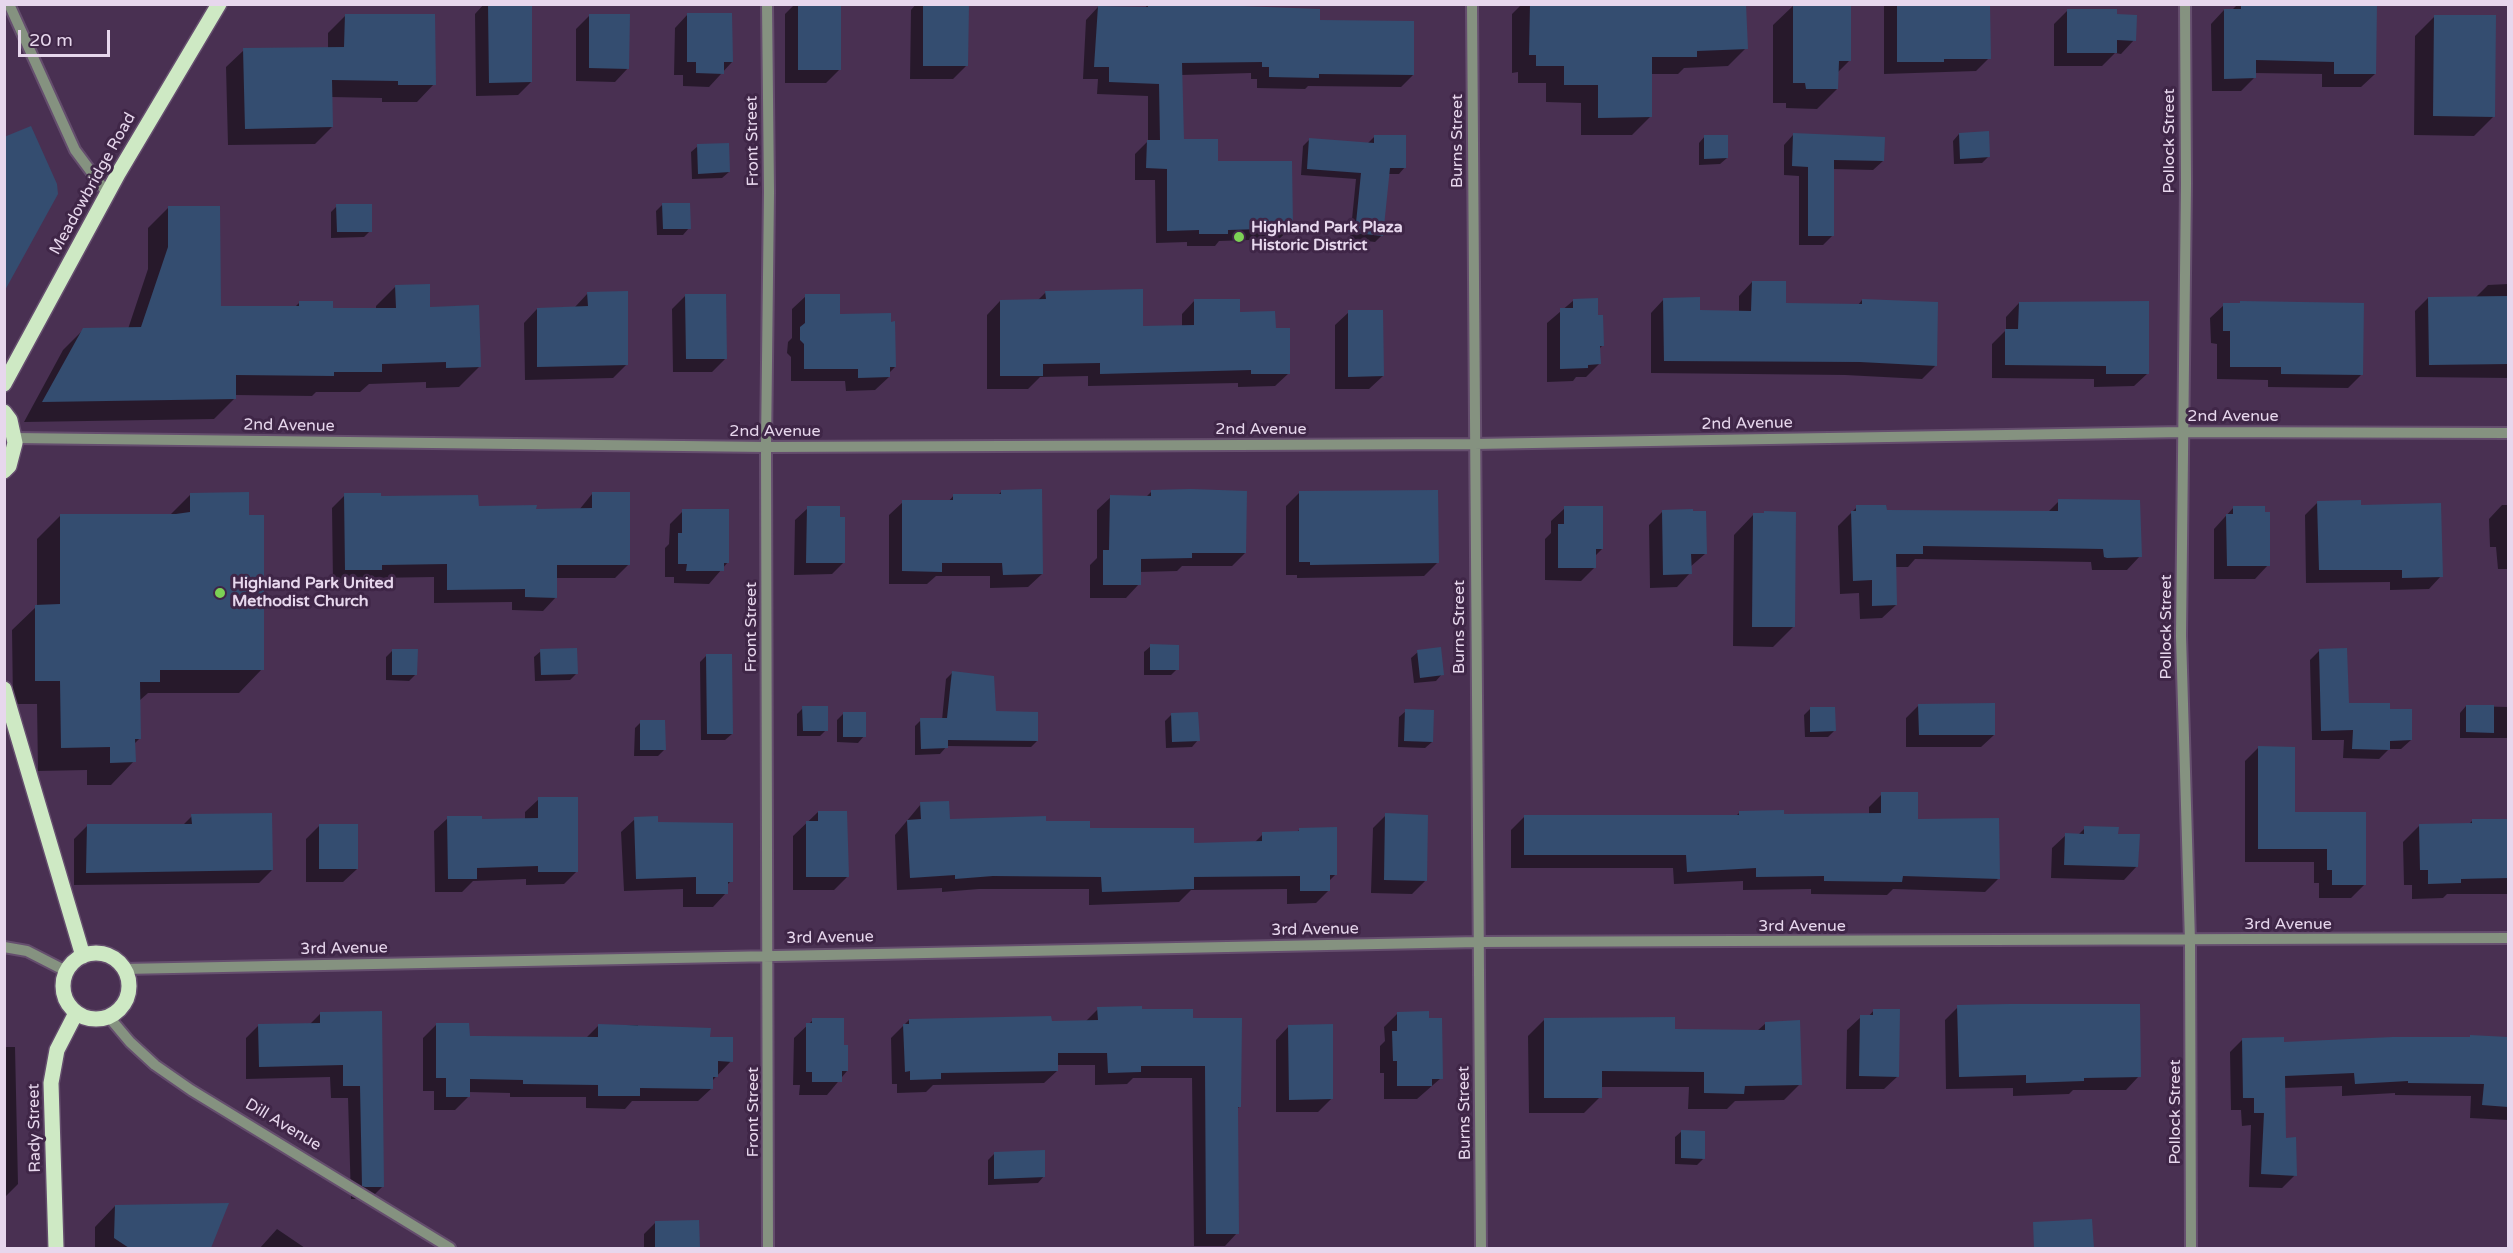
<!DOCTYPE html>
<style>
body{margin:0}
#map{position:relative;width:2513px;height:1253px;overflow:hidden;background:#493052;font-family:"Varela Round",sans-serif}
canvas{display:block}
.frame{position:absolute;inset:0;border:6px solid #e7d7ed;pointer-events:none}
.scale{position:absolute;left:18px;top:30px;width:92px;height:27px;box-sizing:border-box;border:3px solid #e7d7ed;border-top:0;padding-left:8px;font-size:18px;line-height:21px;white-space:nowrap;color:#e7d7ed;-webkit-text-stroke:4px #3f2647;paint-order:stroke}
</style>
<div id="map">
<canvas width="2513" height="1253"></canvas>
<div class="frame"></div>
<div class="scale">20 m</div>
</div>
<script>
const ctx = document.querySelector('canvas').getContext('2d');
ctx.lineJoin = 'round';
function fill(path, color) {
  ctx.fillStyle = color;
  ctx.fill(path, 'evenodd');
}
function toPath(rows) {
  const path = new Path2D();
  for (const r of rows) {
    if (r.length === 3) {
      path.moveTo(r[0] + r[2], r[1]);
      path.arc(r[0], r[1], r[2], 0, 2 * Math.PI);
      continue;
    }
    path.moveTo(r[0], r[1]);
    for (let i = 2; i < r.length; i += 2) path.lineTo(r[i], r[i + 1]);
  }
  return path;
}
function trace(path, color, width, dash) {
  ctx.strokeStyle = color;
  ctx.lineWidth = width;
  ctx.lineCap = dash ? 'butt' : 'round';
  ctx.setLineDash(dash || []);
  ctx.stroke(path);
}
function drawText(font, color, halo, rows, align = 'center') {
  ctx.font = font + ' "Varela Round",sans-serif';
  ctx.lineWidth = 6;
  ctx.setLineDash([]);
  ctx.textBaseline = 'middle';
  ctx.strokeStyle = halo;
  ctx.fillStyle = color;
  for (const [text, x, y, turn = 0] of rows) {
    ctx.save();
    ctx.translate(x, y);
    ctx.rotate((+turn || 0) * Math.PI / 180);
    ctx.textAlign = isNaN(turn) ? turn : align;
    if (halo) ctx.strokeText(text, 0, 0);
    ctx.fillText(text, 0, 0);
    ctx.restore();
  }
}
fill(toPath([
 [484,4,530,4,531,82,518,95,476,96,475,14],
 [795,4,840,4,839,70,826,83,785,83,785,14],
 [916,4,968,4,966,66,953,79,910,79,911,10],
 [1148,4,1238,8,1319,21,1413,75,1401,87,1308,86,1305,89,1257,88,1257,79,1251,79,1251,73,1181,75,1182,141,1217,162,1292,227,1279,239,1219,241,1215,246,1187,246,1187,242,1156,243,1155,180,1135,180,1135,154,1148,141,1148,96,1097,94,1098,79,1083,79,1086,20,1098,7,1145,8],
 [1522,4,1745,4,1746,48,1728,66,1684,68,1678,74,1650,74,1650,117,1632,135,1581,135,1581,103,1546,102,1546,83,1518,83,1518,72,1512,73,1512,14],
 [1884,4,1988,4,1989,58,1976,71,1884,74],
 [2238,4,2376,4,2375,74,2361,87,2322,87,2322,74,2254,73,2254,78,2241,91,2212,91,2211,24,2224,10,2232,10],
 [1794,5,1849,61,1837,73,1837,89,1817,109,1786,108,1786,103,1773,103,1773,25],
 [2068,10,2115,15,2134,40,2121,54,2115,53,2102,66,2054,66,2054,24],
 [688,14,732,62,709,87,683,86,683,75,674,75,675,28],
 [590,15,628,68,615,82,576,81,576,29],
 [345,16,434,84,417,102,382,102,382,98,331,97,332,127,315,144,228,145,226,67,244,50,328,48,328,33],
 [2435,16,2494,116,2474,136,2414,135,2415,36],
 [1959,134,1988,157,1982,163,1954,164,1953,141],
 [1793,135,1883,161,1873,170,1832,169,1832,236,1823,245,1799,245,1799,176,1784,175,1784,145],
 [1375,136,1405,167,1399,174,1388,174,1382,235,1375,242,1350,239,1356,179,1301,175,1303,146,1309,140,1368,143],
 [1705,136,1727,158,1720,164,1699,165,1699,143],
 [698,146,729,172,722,178,692,179,691,152],
 [662,205,689,228,683,235,657,235,656,211],
 [337,206,370,231,364,237,331,238,331,212],
 [169,207,219,308,295,307,299,303,332,310,376,310,376,306,396,286,429,309,480,366,459,387,426,388,426,382,369,384,360,392,316,392,312,396,235,395,235,398,214,419,24,422,63,350,84,329,128,329,148,269,148,228],
 [1752,282,1784,304,1858,305,1862,300,1936,365,1922,379,1845,375,1651,373,1651,313,1664,299,1699,311,1739,312,1739,296],
 [2508,284,2508,378,2416,377,2415,311,2428,298,2475,298,2488,285],
 [1046,292,1141,328,1182,327,1182,314,1195,300,1238,313,1274,330,1289,373,1275,386,1238,387,1238,383,1088,386,1088,376,1040,377,1028,389,987,389,987,315,1000,301,1037,301],
 [588,293,627,364,613,378,525,380,524,323,537,309,575,307],
 [686,295,725,359,712,372,673,372,672,309],
 [806,296,839,315,895,367,889,373,889,377,875,390,846,391,845,381,791,381,791,357,787,353,788,342,792,338,792,309],
 [1574,300,1597,317,1603,345,1599,349,1600,363,1586,377,1576,377,1573,381,1547,382,1547,323],
 [2019,303,2148,373,2134,386,2094,387,2094,379,1992,378,1992,344,2006,330,2006,317],
 [2224,305,2361,375,2348,388,2268,387,2268,380,2217,379,2217,344,2211,343,2210,318],
 [1349,312,1383,376,1369,389,1335,389,1335,325],
 [1002,491,1042,574,1028,587,990,588,990,576,936,576,927,584,889,584,889,515,903,502,948,502,954,495,998,495],
 [1152,491,1245,553,1232,566,1182,566,1177,571,1140,572,1139,584,1126,598,1090,598,1090,565,1097,558,1097,510,1111,497,1146,497],
 [1300,492,1437,563,1424,576,1297,578,1297,575,1286,575,1286,506],
 [191,494,248,517,262,669,239,693,148,693,139,701,140,738,134,744,134,761,111,785,87,785,87,770,38,771,37,704,13,704,12,630,37,606,37,539,61,515,170,515],
 [592,494,629,564,615,578,556,578,556,597,543,611,512,610,512,602,434,603,434,577,372,578,367,583,333,583,332,508,345,495,535,511,579,510],
 [2059,501,2140,556,2127,570,2092,570,2091,562,1915,559,1908,567,1895,567,1896,605,1882,618,1860,619,1859,593,1840,594,1838,526,1857,507,1885,512,2047,513],
 [2318,502,2441,576,2429,589,2390,590,2390,582,2306,583,2305,515],
 [2502,505,2508,505,2508,569,2498,569,2496,547,2490,547,2489,519],
 [2234,507,2268,565,2255,579,2214,579,2214,529],
 [808,508,844,562,832,574,794,575,795,520],
 [1565,508,1602,549,1595,556,1595,567,1581,581,1545,580,1545,539,1551,533,1551,521],
 [683,511,728,562,709,584,674,583,674,577,665,577,665,548,669,544,670,524],
 [1662,512,1705,554,1690,567,1690,573,1677,587,1650,588,1649,525],
 [1754,514,1793,627,1773,647,1733,646,1734,535],
 [1151,646,1177,669,1171,675,1144,675,1144,652],
 [393,650,416,674,409,681,386,680,386,657],
 [541,651,576,674,570,680,535,681,534,657],
 [2319,651,2348,705,2389,711,2411,740,2401,749,2389,749,2379,759,2343,758,2344,740,2312,740,2310,660],
 [1418,652,1442,674,1436,681,1414,683,1411,658],
 [706,656,732,734,725,740,701,740,700,662],
 [952,673,995,713,1037,741,1031,747,947,746,940,754,915,755,915,726,921,720,942,720,946,679],
 [1919,705,1994,735,1981,747,1906,747,1906,718],
 [2466,706,2508,707,2508,738,2460,738,2460,713],
 [803,708,826,730,820,736,797,736,797,714],
 [1811,708,1834,731,1828,737,1805,737,1804,715],
 [1406,711,1432,742,1425,748,1398,747,1399,717],
 [843,714,864,736,858,743,837,742,837,720],
 [1171,715,1198,740,1192,747,1166,748,1165,721],
 [641,722,664,750,658,756,634,756,635,728],
 [2258,748,2293,814,2365,884,2351,898,2319,898,2319,883,2314,883,2314,862,2245,862,2245,761],
 [1882,794,1998,879,1985,892,1893,889,1887,895,1811,894,1811,889,1743,890,1743,881,1674,884,1673,868,1511,868,1511,830,1525,816,1736,816,1739,813,1782,815,1869,814,1869,807],
 [539,799,577,871,564,884,526,885,526,879,473,881,462,892,435,892,434,831,448,818,481,821,525,820,525,812],
 [921,804,949,820,1044,822,1193,844,1254,843,1263,834,1296,833,1300,829,1336,874,1329,881,1329,890,1316,903,1287,904,1287,889,1191,890,1179,902,1089,905,1089,889,979,889,942,892,942,888,897,890,895,835],
 [818,812,847,877,834,890,793,890,793,836],
 [1386,815,1426,880,1412,894,1371,893,1373,828],
 [192,816,272,870,259,883,74,885,74,839,87,826,182,826],
 [635,819,656,824,731,881,726,886,726,893,713,907,683,907,683,889,624,891,621,832],
 [2472,821,2508,829,2508,894,2447,894,2443,898,2412,899,2412,885,2404,885,2403,842,2419,826,2468,825],
 [320,825,357,869,343,882,306,882,306,839],
 [2085,828,2117,835,2137,866,2124,880,2051,878,2052,848,2066,835,2078,835],
 [1958,1007,2139,1076,2126,1090,2073,1090,2069,1094,2013,1096,2013,1088,1946,1089,1945,1020],
 [1098,1009,1141,1011,1191,1020,1239,1107,1236,1110,1237,1233,1225,1246,1194,1246,1192,1078,1133,1078,1127,1084,1095,1085,1095,1065,1056,1065,1057,1071,1044,1083,933,1085,926,1092,897,1093,897,1084,892,1084,891,1038,909,1020,1085,1022],
 [1874,1010,1898,1076,1884,1089,1846,1089,1847,1030,1861,1017,1868,1017],
 [380,1012,383,1186,370,1199,351,1199,348,1098,331,1098,330,1077,246,1079,246,1038,259,1025,309,1025,320,1014],
 [1398,1013,1441,1078,1417,1099,1384,1099,1384,1073,1380,1073,1380,1046,1385,1041,1384,1027],
 [813,1020,843,1046,847,1071,827,1095,799,1095,800,1085,793,1085,794,1038],
 [1544,1020,1673,1030,1757,1031,1766,1023,1800,1084,1784,1100,1735,1101,1727,1109,1688,1109,1689,1087,1600,1087,1600,1097,1584,1113,1529,1113,1528,1036],
 [436,1025,468,1037,585,1039,599,1025,638,1025,638,1028,709,1039,731,1061,712,1081,712,1088,698,1101,632,1101,625,1109,586,1108,586,1097,510,1097,510,1093,468,1092,468,1097,455,1110,434,1110,434,1091,423,1091,423,1038],
 [1289,1026,1332,1098,1318,1112,1276,1112,1276,1040],
 [2471,1037,2508,1038,2508,1120,2470,1118,2471,1096,2395,1095,2395,1093,2342,1096,2342,1086,2283,1088,2285,1139,2295,1175,2282,1188,2249,1187,2251,1125,2242,1126,2241,1110,2231,1110,2230,1052,2243,1039,2282,1043,2469,1039],
 [4,1047,15,1047,18,1184,4,1198],
 [1682,1131,1703,1159,1697,1165,1675,1164,1675,1137],
 [994,1154,1044,1176,1038,1183,988,1185,988,1160],
 [115,1206,216,1231,204,1248,95,1248,95,1227],
 [698,1221,699,1248,644,1248,644,1234,656,1222],
 [277,1229,305,1248,260,1248]
]), '#0007');
fill(toPath([
 [488,4,532,4,532,82,489,83],
 [798,4,841,4,841,70,798,70],
 [923,4,969,4,968,66,923,66],
 [1148,4,1240,4,1240,6,1320,9,1320,20,1414,21,1414,75,1319,74,1319,78,1269,77,1269,67,1262,67,1262,62,1182,63,1184,139,1218,139,1218,161,1292,161,1293,228,1228,230,1228,234,1199,234,1199,230,1167,231,1167,169,1146,168,1147,140,1160,140,1159,84,1109,82,1109,67,1094,67,1098,6,1148,7],
 [1530,4,1746,4,1748,49,1697,51,1697,57,1652,57,1652,117,1598,118,1598,85,1564,85,1564,66,1536,66,1536,55,1529,55],
 [1793,4,1851,4,1851,61,1839,61,1838,89,1806,89,1805,83,1793,83],
 [1897,4,1990,4,1991,59,1944,59,1944,62,1897,62],
 [2241,4,2377,4,2376,74,2334,74,2334,62,2256,60,2256,78,2224,79,2224,9,2241,9],
 [2067,9,2117,9,2117,14,2137,15,2136,41,2117,40,2117,53,2067,53],
 [687,13,732,13,733,62,724,62,724,74,696,73,696,62,687,62],
 [345,14,435,14,436,85,398,85,398,81,332,80,333,127,245,129,243,48,344,47],
 [589,14,630,14,629,69,589,68],
 [2434,15,2496,15,2495,117,2433,116],
 [31,126,57,184,58,194,4,292,4,137],
 [1989,131,1990,157,1960,159,1959,133],
 [1793,133,1885,137,1884,161,1834,160,1834,236,1808,236,1808,167,1792,166],
 [1374,135,1406,135,1406,168,1390,168,1383,236,1355,233,1361,173,1307,169,1309,138,1374,143],
 [1704,135,1728,135,1728,158,1704,159],
 [729,143,730,172,698,174,697,144],
 [662,203,690,203,691,229,663,229],
 [336,204,372,204,372,232,337,232],
 [168,206,220,206,221,306,299,306,299,301,333,301,333,308,396,308,395,285,430,284,430,307,479,305,481,367,446,368,446,362,382,364,382,372,334,372,334,376,236,375,236,399,42,402,83,328,141,327,168,247],
 [1752,281,1786,281,1786,303,1862,304,1862,299,1938,302,1937,366,1860,362,1664,361,1663,298,1700,297,1700,310,1751,311],
 [1143,289,1143,326,1194,325,1194,299,1240,299,1240,312,1275,311,1276,328,1290,328,1290,374,1251,374,1251,370,1100,374,1100,363,1043,364,1043,376,1000,376,1000,300,1046,299,1045,291],
 [628,291,628,365,537,367,537,308,588,306,587,292],
 [685,294,726,294,727,359,686,359],
 [805,294,840,294,840,314,891,313,891,322,895,321,896,367,890,367,890,377,858,378,858,369,804,369,804,344,800,340,800,327,805,323],
 [2508,296,2508,364,2429,365,2428,297],
 [1598,298,1598,315,1603,315,1604,346,1600,346,1601,364,1588,365,1588,368,1560,369,1560,308,1573,308,1573,299],
 [2149,301,2149,374,2106,374,2106,366,2005,365,2005,329,2018,329,2019,302],
 [2240,301,2364,303,2363,375,2281,374,2281,367,2230,367,2230,331,2223,331,2223,303,2240,303],
 [1348,310,1383,310,1384,376,1348,377],
 [1042,489,1043,574,1003,575,1002,563,942,563,942,572,902,571,902,500,953,500,953,494,1001,494,1001,490],
 [1191,489,1247,491,1246,553,1192,553,1192,558,1141,559,1141,585,1103,585,1103,550,1109,550,1110,495,1151,496,1151,490],
 [1438,490,1439,563,1310,565,1310,562,1299,562,1299,491],
 [249,492,249,515,264,515,264,670,160,670,160,682,140,682,141,739,135,739,136,762,110,763,110,747,61,748,60,681,35,681,35,605,60,604,60,514,176,514,190,512,190,493],
 [592,492,630,492,630,565,557,565,557,598,525,597,525,589,447,590,447,564,382,565,382,570,345,570,344,493,381,493,381,496,478,495,479,506,537,505,536,509,592,508],
 [2058,499,2140,500,2142,557,2107,558,2104,557,2103,549,1923,546,1923,554,1896,554,1897,605,1872,606,1872,580,1853,581,1851,511,1856,511,1856,505,1886,505,1887,510,2058,511],
 [2361,500,2361,505,2441,503,2443,577,2402,578,2402,570,2319,570,2317,501],
 [807,506,840,506,840,517,845,517,845,563,806,563],
 [1564,506,1603,506,1603,549,1596,549,1596,568,1558,568,1558,524,1564,524],
 [2233,506,2265,506,2265,512,2270,512,2270,566,2227,566,2226,514,2233,514],
 [682,509,729,509,729,563,724,563,724,571,686,571,687,564,678,564,678,533,682,533],
 [1693,509,1693,511,1706,511,1707,554,1691,554,1692,574,1663,575,1662,510],
 [1764,511,1796,512,1795,627,1752,627,1753,513,1764,513],
 [1150,644,1179,645,1179,670,1150,670],
 [1441,647,1444,675,1420,678,1417,650],
 [577,648,578,674,541,675,540,649],
 [2347,648,2349,703,2390,703,2390,709,2412,709,2412,740,2390,741,2390,750,2352,749,2353,730,2321,731,2319,649],
 [392,649,418,649,417,675,392,675],
 [706,654,732,654,733,734,707,734],
 [952,671,994,676,996,711,1038,712,1038,741,948,740,948,748,921,749,920,718,947,718],
 [1995,703,1995,735,1919,735,1918,704],
 [2466,705,2494,705,2494,733,2466,732],
 [802,706,828,706,828,731,803,731],
 [1810,707,1835,707,1836,731,1810,732],
 [1405,709,1434,710,1433,742,1404,741],
 [843,712,866,712,866,737,843,737],
 [1198,712,1200,741,1172,742,1171,713],
 [640,720,665,720,666,750,640,750],
 [2258,746,2295,747,2295,812,2366,812,2366,885,2332,885,2332,870,2327,870,2327,849,2258,849],
 [1881,792,1918,792,1918,819,1999,818,2000,879,1903,876,1902,882,1824,881,1824,876,1756,877,1756,868,1687,872,1686,855,1524,855,1524,815,1739,815,1739,811,1784,810,1784,814,1881,813],
 [538,797,578,797,578,872,538,872,538,866,477,868,477,879,448,879,447,816,482,816,482,819,538,818],
 [949,801,950,819,1046,816,1046,821,1090,821,1090,828,1194,828,1194,843,1262,841,1262,832,1299,831,1299,828,1337,827,1337,875,1330,875,1330,891,1300,891,1300,876,1194,877,1194,889,1102,892,1101,877,993,876,955,879,955,875,910,878,907,820,921,819,920,802],
 [818,811,847,811,849,877,806,877,806,821,818,821],
 [272,813,273,870,86,873,87,824,192,824,191,814],
 [1385,813,1428,815,1427,881,1384,880],
 [658,816,658,822,733,823,733,882,728,882,728,894,696,894,696,877,636,879,634,817],
 [2472,819,2508,819,2508,878,2461,879,2461,883,2428,884,2428,870,2420,870,2419,824,2472,823],
 [319,824,358,824,358,869,319,869],
 [2084,826,2119,827,2118,834,2140,834,2138,867,2064,865,2065,833,2084,834],
 [2009,1004,2140,1004,2141,1077,2084,1078,2084,1081,2026,1083,2026,1075,1959,1077,1957,1005],
 [1142,1006,1142,1009,1193,1009,1193,1018,1242,1018,1241,1107,1238,1107,1239,1234,1206,1234,1205,1066,1141,1066,1141,1072,1108,1073,1107,1053,1058,1053,1058,1071,941,1073,941,1079,910,1080,910,1071,905,1072,903,1024,909,1024,909,1019,1051,1016,1052,1021,1098,1020,1097,1007],
 [1873,1009,1900,1009,1899,1077,1859,1076,1860,1015,1873,1015],
 [382,1011,384,1187,365,1187,362,1186,360,1086,343,1086,343,1065,259,1067,258,1024,320,1023,320,1012],
 [1429,1011,1429,1018,1442,1018,1443,1079,1432,1079,1432,1086,1397,1086,1397,1061,1393,1061,1392,1031,1397,1031,1397,1012],
 [1675,1017,1675,1029,1765,1030,1765,1022,1800,1020,1802,1085,1745,1086,1744,1094,1704,1093,1704,1072,1602,1071,1602,1098,1544,1098,1544,1018],
 [812,1018,844,1018,844,1045,848,1045,848,1071,842,1071,842,1082,812,1082,812,1072,806,1072,806,1023,812,1023],
 [436,1023,469,1023,470,1036,482,1036,598,1037,598,1024,711,1028,710,1037,733,1037,733,1062,718,1061,718,1077,713,1077,713,1089,640,1088,640,1096,598,1096,598,1085,523,1084,523,1080,470,1079,470,1097,446,1097,446,1078,436,1078],
 [1333,1024,1333,1099,1289,1100,1288,1025],
 [2470,1035,2508,1037,2508,1107,2482,1105,2484,1084,2408,1083,2408,1081,2355,1084,2354,1073,2285,1076,2286,1138,2296,1137,2297,1176,2261,1174,2264,1113,2254,1113,2254,1098,2243,1098,2242,1038,2284,1037,2284,1042,2393,1037,2470,1037],
 [1681,1130,1705,1131,1705,1159,1681,1158],
 [1045,1150,1045,1177,994,1179,994,1152],
 [229,1203,211,1248,129,1248,114,1238,115,1205],
 [2092,1219,2094,1248,2034,1248,2033,1222],
 [699,1220,700,1248,655,1248,655,1221]
]), '#344d70');
const minor = toPath([
 [9,4,75,150,107,193],
 [767,4,769,192,766,447,768,1248],
 [1472,4,1481,1248],
 [2185,4,2186,184,2181,636,2190,941,2191,1248],
 [14,438,766,447,1474,444,2183,432,2508,433],
 [4,947,27,951,66,971],
 [123,969,1478,942,2508,938],
 [109,1017,130,1042,155,1065,191,1090,450,1248]
]);
const major = toPath([
 [4,384,118,174,219,4],
 [4,412,10,420,15,443,9,466,4,471],
 [4,689,83,956],
 [96,986,33],
 [56,1248,51,1083,57,1050,76,1013]
]);
trace(minor, '#654e6e', 14);
trace(major, '#654e6e', 18);
trace(minor, '#859280', 10);
trace(major, '#cee9c4', 15);
for (const [x, y, r, color] of [
 [1239,237,6,"#7cd155"],
 [220,593,6,"#7cd155"]
]) {
  const dot = new Path2D();
  dot.arc(x, y, r, 0, 2 * Math.PI);
  ctx.fillStyle = color;
  ctx.fill(dot);
  trace(dot, '#3f2647', 2);
}
drawText('16px', '#e7d7ed', '#3f2647', [
 ["Front Street",753,141,-91],
 ["Burns Street",1458,141,-90],
 ["Pollock Street",2170,141,-90],
 ["Meadowbridge Road",93,184,-61],
 ["2nd Avenue",2233,417],
 ["2nd Avenue",1747,424,-1],
 ["2nd Avenue",289,426,1],
 ["2nd Avenue",1261,430],
 ["2nd Avenue",775,432],
 ["Front Street",752,627,-90],
 ["Burns Street",1460,627,-90],
 ["Pollock Street",2167,627,-90],
 ["3rd Avenue",2288,925],
 ["3rd Avenue",1802,927],
 ["3rd Avenue",1315,930,-1],
 ["3rd Avenue",830,938,-1],
 ["3rd Avenue",344,949,-1],
 ["Front Street",754,1112,-90],
 ["Pollock Street",2176,1112,-90],
 ["Burns Street",1465,1113,-91],
 ["Dill Avenue",283,1125,31],
 ["Rady Street",35,1128,-91]
]);
drawText('bold 16px', '#e7d7ed', '#3f2647', [
 ["Highland Park Plaza",1251,228],
 ["Historic District",1251,246],
 ["Highland Park United",232,584],
 ["Methodist Church",232,602]
], 'left');
</script>
